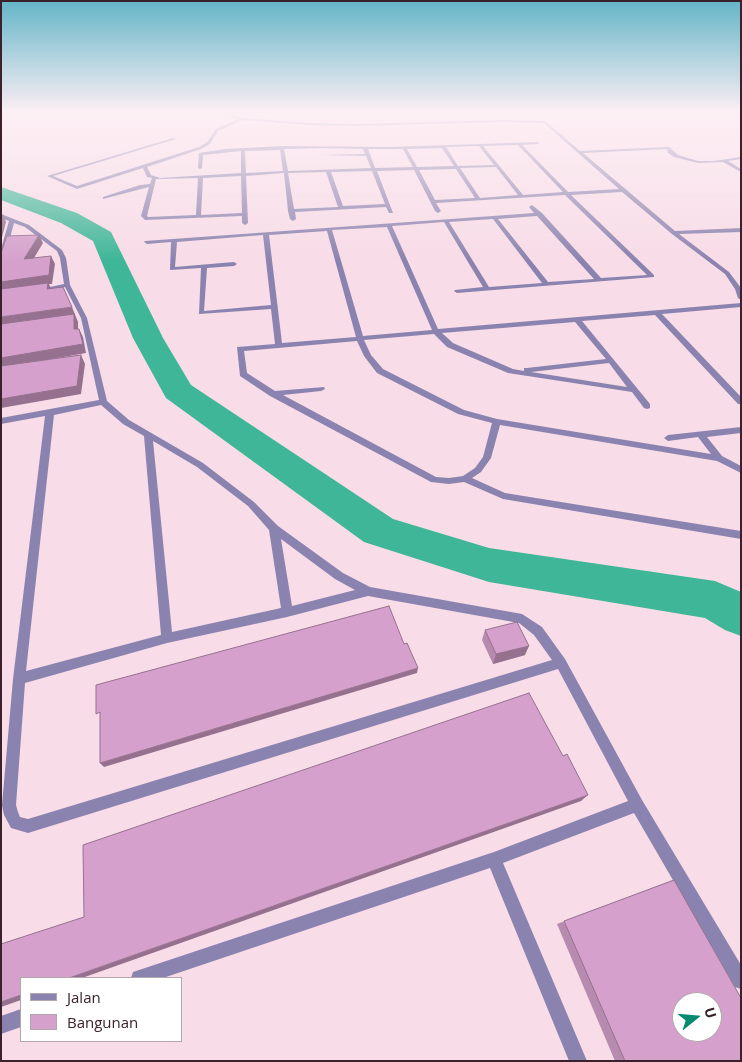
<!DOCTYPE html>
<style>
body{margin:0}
#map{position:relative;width:742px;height:1062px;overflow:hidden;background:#f8dce7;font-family:"Open Sans",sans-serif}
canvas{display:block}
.frame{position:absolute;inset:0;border:2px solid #3a212c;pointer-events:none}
.legend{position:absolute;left:20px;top:977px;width:162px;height:65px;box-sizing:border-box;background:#fff;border:1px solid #b0a6ab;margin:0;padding:6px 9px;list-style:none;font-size:15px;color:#3a212c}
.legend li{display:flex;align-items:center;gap:10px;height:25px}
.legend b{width:25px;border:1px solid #b0a6ab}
.north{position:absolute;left:672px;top:992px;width:50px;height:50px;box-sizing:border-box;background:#fff;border:1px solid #b0a6ab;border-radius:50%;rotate:73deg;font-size:14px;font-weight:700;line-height:20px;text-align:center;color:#3a212c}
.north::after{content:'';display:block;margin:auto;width:18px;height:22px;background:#048a6f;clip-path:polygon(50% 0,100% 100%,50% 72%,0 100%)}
</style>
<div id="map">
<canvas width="742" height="1062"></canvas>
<div class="frame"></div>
<ul class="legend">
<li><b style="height:6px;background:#8b83af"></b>Jalan</li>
<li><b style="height:14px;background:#d5a1cc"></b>Bangunan</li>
</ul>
<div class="north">U</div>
</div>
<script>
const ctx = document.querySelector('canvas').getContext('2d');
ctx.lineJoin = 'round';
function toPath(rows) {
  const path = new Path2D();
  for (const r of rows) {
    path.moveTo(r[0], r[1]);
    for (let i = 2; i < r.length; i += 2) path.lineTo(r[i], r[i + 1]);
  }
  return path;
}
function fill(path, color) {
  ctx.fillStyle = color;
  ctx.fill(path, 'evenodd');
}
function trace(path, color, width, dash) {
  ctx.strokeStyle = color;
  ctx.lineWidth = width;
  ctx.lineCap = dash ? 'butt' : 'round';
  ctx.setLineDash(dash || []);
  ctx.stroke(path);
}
fill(toPath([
 [1,187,77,213,111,232,163,338,191,385,393,519,489,548,715,581,741,592,741,636,725,630,705,618,489,582,364,542,166,398,133,338,93,241,61,223,1,200,1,187]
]), '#3eb697');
fill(toPath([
 [220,113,225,113,242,118,310,123,356,124,504,120,545,121,580,151,669,147,678,155,698,161,714,161,741,157,741,159,728,161,741,169,741,172,723,162,698,163,674,157,668,153,667,149,583,153,675,231,741,228,741,232,679,234,729,272,741,288,741,300,738,298,735,289,725,274,672,234,622,192,571,195,654,275,654,277,457,293,454,291,455,290,483,287,444,222,392,226,438,329,741,303,741,307,662,314,741,397,741,404,738,404,655,315,582,321,650,404,650,408,647,409,644,408,632,392,508,373,447,347,434,334,364,340,371,355,383,369,464,410,497,419,711,454,698,437,668,441,664,438,668,435,741,427,741,433,707,437,722,456,741,466,741,473,717,461,500,425,491,458,481,472,472,478,505,493,741,531,741,539,503,499,464,482,449,484,431,482,270,396,240,376,237,347,275,344,271,309,199,314,201,268,170,270,171,242,147,244,144,242,145,241,534,213,529,207,532,205,542,213,601,278,647,275,565,195,436,203,441,211,438,213,435,211,414,170,377,171,393,213,389,213,386,207,295,212,296,219,293,221,290,219,288,211,284,173,246,176,248,223,245,225,242,223,242,216,145,220,141,216,149,187,103,199,103,197,140,185,150,184,152,178,147,177,143,168,77,189,47,176,173,138,176,139,53,176,77,186,199,147,207,142,216,129,238,119,220,113],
 [243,120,310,125,356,126,504,122,544,123,619,189,568,192,522,145,539,144,538,142,390,147,282,146,225,149,199,153,198,168,200,169,202,168,203,155,241,151,241,173,160,178,151,175,147,167,201,149,210,144,218,131,243,120],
 [518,145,563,192,523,195,483,146,518,145],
 [479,146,494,165,458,166,446,147,479,146],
 [321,148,363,149,365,154,322,155,366,156,371,168,288,171,284,149,321,148],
 [442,148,454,166,417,167,407,149,442,148],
 [368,149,403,149,413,167,375,168,368,149],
 [280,150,283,171,246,173,245,151,280,150],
 [496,167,518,195,480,198,460,168,496,167],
 [456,169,475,198,435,200,419,170,456,169],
 [372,171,385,204,343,206,331,172,372,171],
 [326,172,338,207,294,209,288,173,326,172],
 [241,176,242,213,201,215,203,178,241,176],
 [198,178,196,215,148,217,147,216,156,179,198,178],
 [537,216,594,279,548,282,498,219,537,216],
 [493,219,542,283,489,287,449,222,493,219],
 [387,227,432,330,363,336,332,230,387,227],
 [327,231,356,337,282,343,269,235,327,231],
 [263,235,271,305,204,311,207,268,234,266,237,264,234,262,175,267,177,242,263,235],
 [575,322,606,359,527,368,524,368,524,371,513,369,453,343,442,333,575,322],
 [357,341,364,356,377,373,458,414,492,423,483,457,475,468,463,476,449,478,436,477,283,395,321,391,325,389,324,387,275,391,247,373,244,351,357,341],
 [609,363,627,387,531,372,609,363],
 [1,214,29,225,62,250,66,258,70,285,87,318,107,401,129,420,203,463,254,502,278,526,343,573,370,587,522,614,542,627,565,659,642,800,741,965,741,989,735,987,634,813,503,863,587,1061,569,1061,490,868,163,978,131,978,133,972,139,970,494,852,628,801,558,669,28,833,11,828,4,815,2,805,13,679,45,416,1,424,1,418,99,400,81,318,65,287,39,292,36,290,64,284,60,258,57,251,25,227,14,223,4,260,1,262,1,249,9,221,1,218,1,214],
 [101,405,123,424,144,436,161,635,26,671,54,415,101,405],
 [153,441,197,467,248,506,269,530,281,608,172,632,153,441],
 [281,539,335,579,355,590,292,606,281,539],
 [368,596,519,623,534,635,552,660,28,819,20,817,18,812,16,805,25,683,167,643,287,617,368,596],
 [21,1009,21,1027,1,1034,1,1016,21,1009]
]), '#8b83af');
fill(toPath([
 [485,630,525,655,493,664,482,640],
 [674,880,741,1061,615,1061,557,924]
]), '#b78aaf');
fill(toPath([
 [3,214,6,222,1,241,1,220],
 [39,235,43,243,28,268,24,259],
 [51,256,55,264,52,284,49,284,52,291,47,289,1,291,1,282],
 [72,307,78,322,78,338,1,326,1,317],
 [79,329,83,337,86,353,1,368,1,358],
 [81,355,85,364,81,394,1,408,1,399],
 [529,646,525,655,493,664,496,654],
 [418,668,417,673,104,767,100,763],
 [588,795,581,801,82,978,69,978],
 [21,995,21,1000,1,1007,1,1002]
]), '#95718f');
const building = toPath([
 [39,235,24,259,51,256,49,275,1,282,1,253,7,236,39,235],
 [48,283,47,289,63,287,72,307,1,317,1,289,48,283],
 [74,314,74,329,79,329,83,344,1,358,1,324,74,314],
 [81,355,77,386,1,399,1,366,81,355],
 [389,606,404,644,407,643,418,668,100,763,100,712,96,714,96,685,389,606],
 [517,622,529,646,496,654,485,630,517,622],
 [529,693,563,756,567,754,588,795,69,978,21,978,21,995,1,1002,1,944,84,917,83,845,529,693],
 [674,880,741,998,741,1061,625,1061,564,921,674,880],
 [682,1002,712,1002,712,1032,682,1032,682,1002]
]);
fill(building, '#d5a1cc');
trace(building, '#95718f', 1);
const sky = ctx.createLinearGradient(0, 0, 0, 261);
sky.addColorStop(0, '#64b5c8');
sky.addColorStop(0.43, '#fceff4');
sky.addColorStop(1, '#fceff400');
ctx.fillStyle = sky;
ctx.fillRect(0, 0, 742, 261);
</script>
